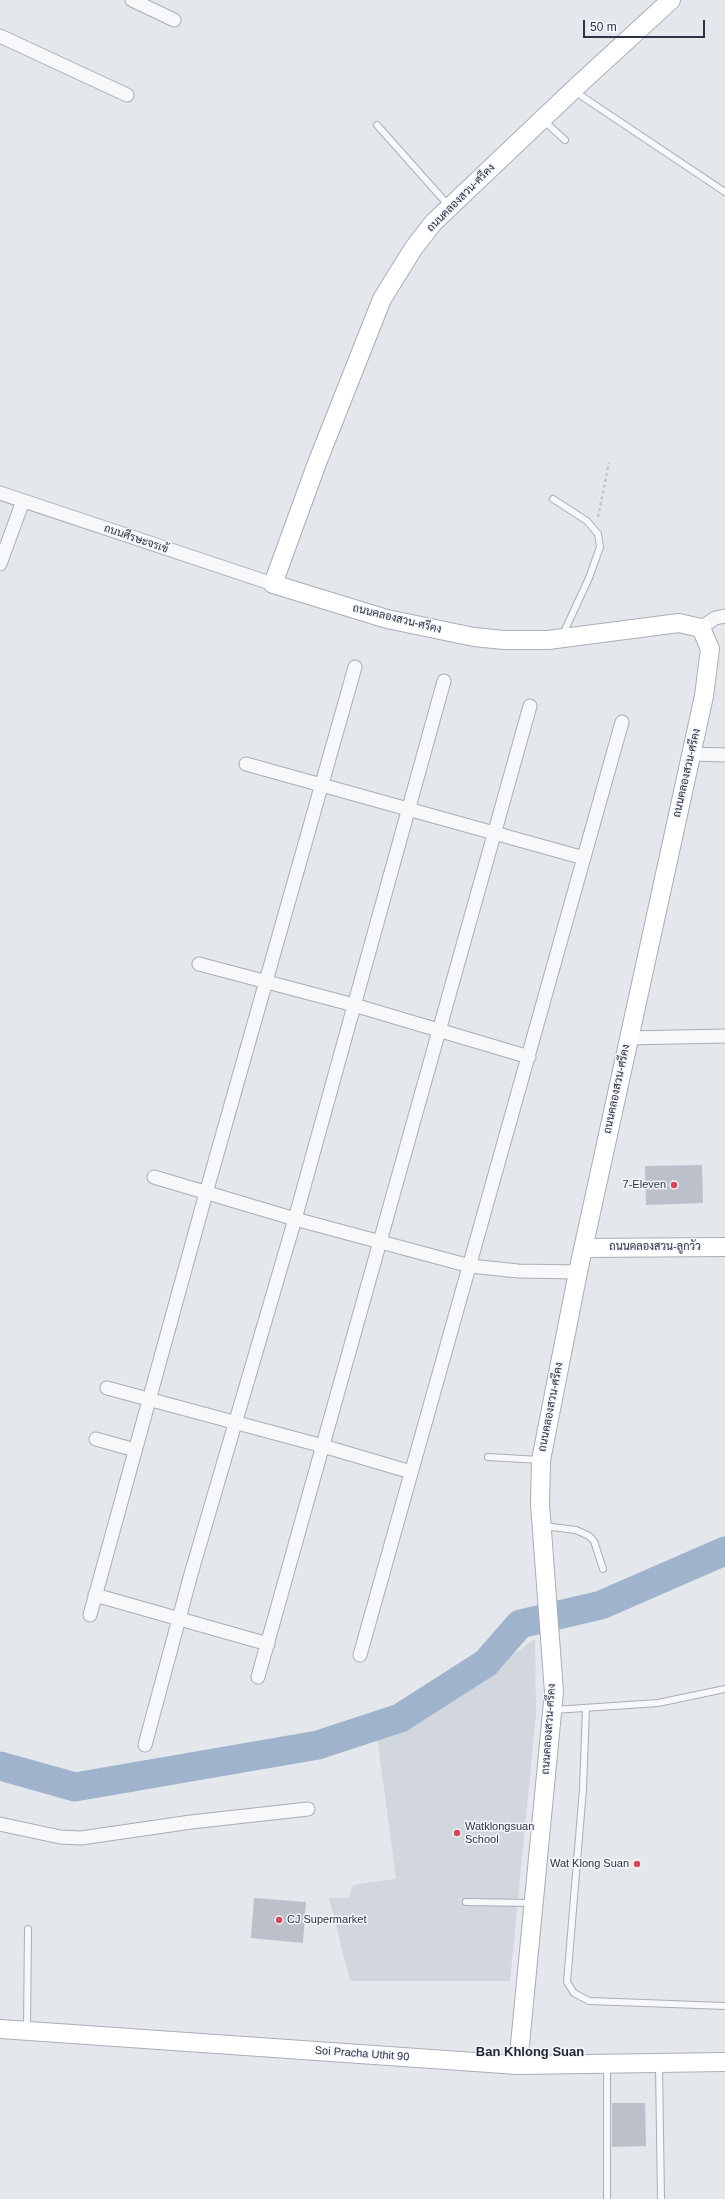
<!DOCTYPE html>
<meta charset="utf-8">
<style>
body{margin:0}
#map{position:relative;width:725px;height:2199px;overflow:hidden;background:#e4e7ec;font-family:Helvetica,sans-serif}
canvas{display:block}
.scale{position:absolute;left:583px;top:20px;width:122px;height:18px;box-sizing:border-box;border:2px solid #2b3445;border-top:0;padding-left:5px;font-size:12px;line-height:14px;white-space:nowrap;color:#2b3445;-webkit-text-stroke:3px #f4f6f9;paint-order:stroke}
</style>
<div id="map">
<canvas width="725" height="2199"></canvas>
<div class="scale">50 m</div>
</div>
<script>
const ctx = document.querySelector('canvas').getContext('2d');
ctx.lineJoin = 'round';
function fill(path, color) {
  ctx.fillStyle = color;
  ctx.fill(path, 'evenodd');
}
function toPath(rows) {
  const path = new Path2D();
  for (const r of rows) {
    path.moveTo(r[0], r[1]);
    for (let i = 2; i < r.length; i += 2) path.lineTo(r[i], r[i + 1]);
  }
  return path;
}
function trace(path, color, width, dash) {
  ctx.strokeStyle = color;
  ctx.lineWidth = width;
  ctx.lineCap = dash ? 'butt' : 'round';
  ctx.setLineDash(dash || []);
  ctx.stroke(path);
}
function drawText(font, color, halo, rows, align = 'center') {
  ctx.font = font + ' Helvetica,Sarabun,sans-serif';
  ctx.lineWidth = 3;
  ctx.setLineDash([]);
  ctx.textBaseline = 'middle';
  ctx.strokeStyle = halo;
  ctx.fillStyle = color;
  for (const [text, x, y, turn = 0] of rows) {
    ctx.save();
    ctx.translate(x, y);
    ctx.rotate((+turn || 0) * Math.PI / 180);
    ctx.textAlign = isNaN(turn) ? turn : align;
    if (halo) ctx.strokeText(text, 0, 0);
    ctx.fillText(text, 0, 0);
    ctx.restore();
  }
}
fill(toPath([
 [535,1639,536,1714,510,1981,350,1981,329,1898,349,1898,353,1885,396,1879,377,1736,395,1724,473,1687,495,1668]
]), '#d2d6de');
trace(toPath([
 [0,1766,75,1787,318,1745,400,1718,486,1663,520,1624,601,1605,725,1551]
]), '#9fb4cc', 29);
fill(toPath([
 [702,1165,703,1203,646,1205,645,1166],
 [254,1898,306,1902,303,1943,251,1938],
 [612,2103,645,2103,646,2146,612,2147]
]), '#bbc0ca');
const lane = toPath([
 [574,91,725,192],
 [544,121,565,140],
 [377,125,449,206],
 [553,499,587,521,598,534,600,547,589,578,563,634],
 [488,1457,540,1460],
 [543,1526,576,1530,589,1536,594,1541,603,1569],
 [586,1708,583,1789,567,1982,574,1993,589,2001,725,2006],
 [554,1710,658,1703,725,1689],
 [466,1902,533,1903],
 [27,2029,28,1929],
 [607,2065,607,2199],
 [659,2065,661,2199]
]);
const street = toPath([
 [132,0,174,20],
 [0,36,127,95],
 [0,493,273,584],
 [0,564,23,501],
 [701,628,715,618,725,616],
 [691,754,725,755],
 [246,764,584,858],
 [199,964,354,1005,529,1057],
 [628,1038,725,1036],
 [154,1177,295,1219,470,1266,518,1271,578,1272],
 [107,1388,323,1446,411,1472],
 [96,1439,135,1450],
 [95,1595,268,1644],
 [90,1615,206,1193,355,667],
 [360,1655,622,722],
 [258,1677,530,706],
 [145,1745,191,1574,295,1219,444,681],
 [0,1824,60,1837,81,1838,191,1822,308,1809]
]);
const secondary = toPath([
 [584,1248,725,1247],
 [0,2029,518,2065,725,2062],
 [518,2065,554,1692,540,1504,541,1460,578,1272,704,696,710,649,701,628,679,623,548,640,504,640,474,637,387,619,273,584,317,463,382,299,413,249,433,223,573,90,671,0]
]);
trace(lane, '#a9aeb7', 8);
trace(street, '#a9aeb7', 15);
trace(secondary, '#a9aeb7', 20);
trace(toPath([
 [598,517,609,463]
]), '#c2c5cb', 2.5, [3, 3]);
trace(lane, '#f7f8fa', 6);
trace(street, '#f7f8fa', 13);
trace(secondary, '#fff', 18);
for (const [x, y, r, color] of [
 [674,1185,4,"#d1495b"],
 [457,1833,4,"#d1495b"],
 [637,1864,4,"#d1495b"],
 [279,1920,4,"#d1495b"]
]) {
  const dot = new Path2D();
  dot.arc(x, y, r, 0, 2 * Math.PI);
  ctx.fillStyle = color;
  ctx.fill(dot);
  trace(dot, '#f4f6f9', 1.5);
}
drawText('11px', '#2b3445', '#f4f6f9', [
 ["ถนนคลองสวน-ศรีคง",461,198,-45],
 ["ถนนศีรษะจรเข้",136,539,19],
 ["ถนนคลองสวน-ศรีคง",397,619,14],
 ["ถนนคลองสวน-ศรีคง",687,773,-77],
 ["ถนนคลองสวน-ศรีคง",617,1089,-78],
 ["ถนนคลองสวน-ลูกวัว",655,1247],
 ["ถนนคลองสวน-ศรีคง",551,1407,-79],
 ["ถนนคลองสวน-ศรีคง",549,1729,-86],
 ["Soi Pracha Uthit 90",362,2054,4]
]);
drawText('11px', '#2b3445', '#f4f6f9', [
 ["7-Eleven",666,1185],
 ["Watklongsuan",465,1827,"left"],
 ["School",465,1840,"left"],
 ["Wat Klong Suan",629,1864],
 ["CJ Supermarket",287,1920,"left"]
], 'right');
drawText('bold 13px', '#1d2536', '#f4f6f9', [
 ["Ban Khlong Suan",530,2052]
]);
</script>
